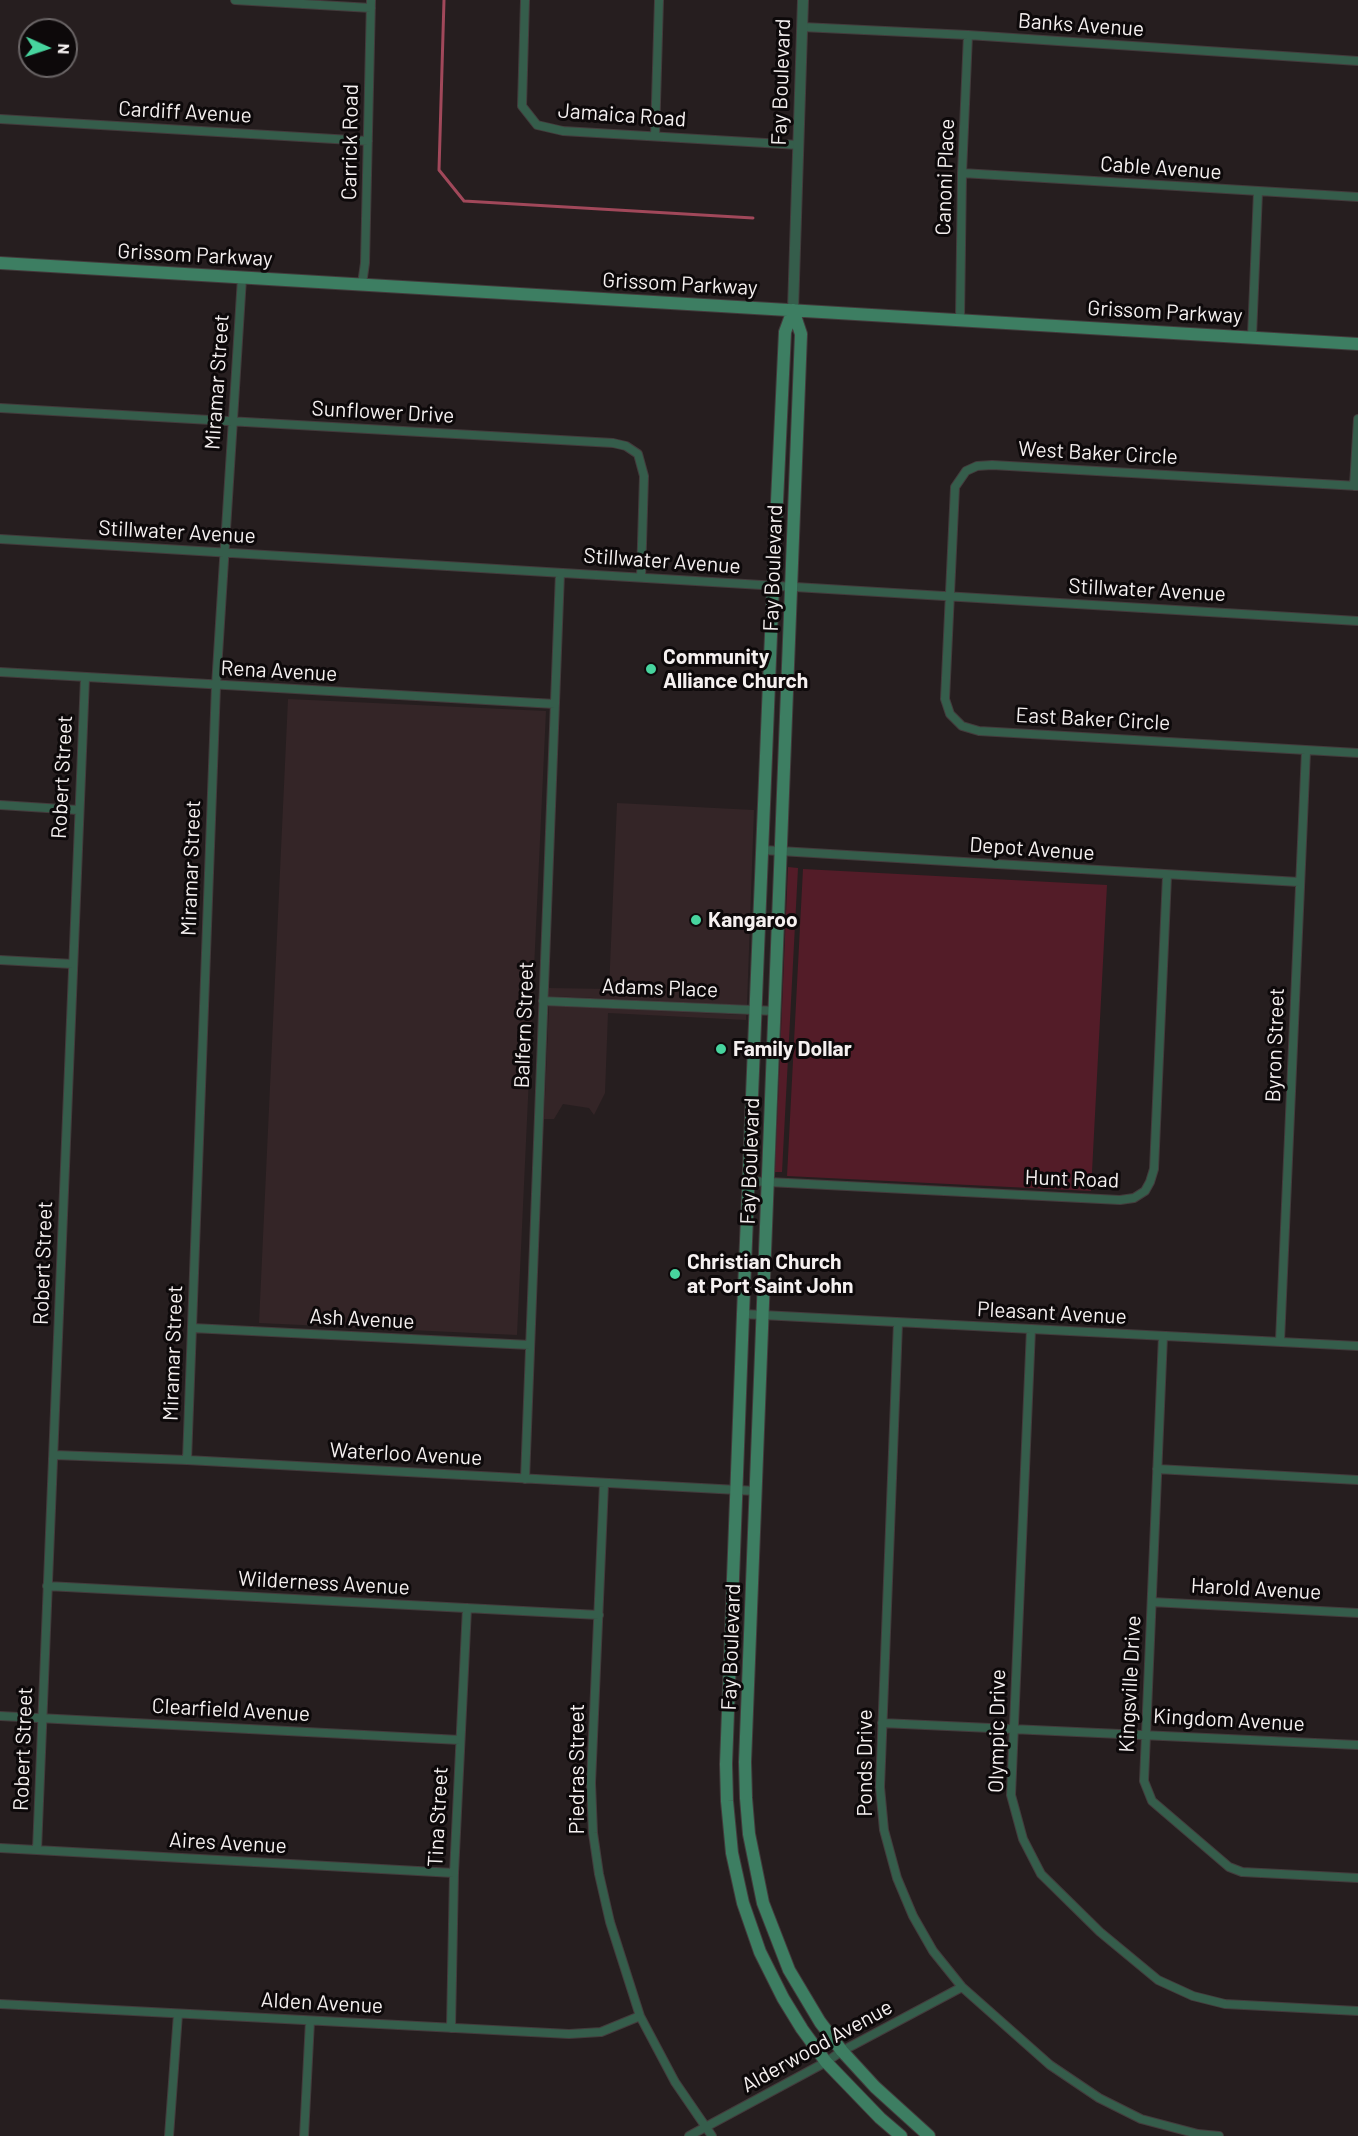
<!DOCTYPE html>
<style>
body{margin:0}
#map{position:relative;width:1358px;height:2136px;overflow:hidden;background:#261e1f;font-family:Barlow,sans-serif}
canvas{display:block}
.north{position:absolute;left:18px;top:18px;width:60px;height:60px;box-sizing:border-box;background:#0d090a;border:2px solid #6a6566;border-radius:50%;rotate:93deg;font-size:16px;font-weight:700;line-height:24px;text-align:center;color:#f5f0f0}
.north::after{content:'';display:block;margin:auto;width:21px;height:27px;background:#47d49e;clip-path:polygon(50% 0,100% 100%,50% 72%,0 100%)}
</style>
<div id="map">
<canvas width="1358" height="2136"></canvas>
<div class="north">N</div>
</div>
<script>
const ctx = document.querySelector('canvas').getContext('2d');
ctx.lineJoin = 'round';
function fill(path, color) {
  ctx.fillStyle = color;
  ctx.fill(path, 'evenodd');
}
function toPath(rows) {
  const path = new Path2D();
  for (const r of rows) {
    path.moveTo(r[0], r[1]);
    for (let i = 2; i < r.length; i += 2) path.lineTo(r[i], r[i + 1]);
  }
  return path;
}
function trace(path, color, width, dash) {
  ctx.strokeStyle = color;
  ctx.lineWidth = width;
  ctx.lineCap = dash ? 'butt' : 'round';
  ctx.setLineDash(dash || []);
  ctx.stroke(path);
}
function drawText(font, color, halo, rows, align = 'center') {
  ctx.font = font + ' Barlow,sans-serif';
  ctx.lineWidth = 6;
  ctx.setLineDash([]);
  ctx.textBaseline = 'middle';
  ctx.strokeStyle = halo;
  ctx.fillStyle = color;
  for (const [text, x, y, turn = 0] of rows) {
    ctx.save();
    ctx.translate(x, y);
    ctx.rotate((+turn || 0) * Math.PI / 180);
    ctx.textAlign = isNaN(turn) ? turn : align;
    if (halo) ctx.strokeText(text, 0, 0);
    ctx.fillText(text, 0, 0);
    ctx.restore();
  }
}
fill(toPath([
 [288,699,546,711,517,1335,259,1323],
 [617,803,754,810,747,1005,549,996,549,988,609,989],
 [549,1006,746,1015,746,1020,608,1013,605,1093,594,1115,589,1108,563,1104,554,1119,544,1119]
]), '#342527');
fill(toPath([
 [788,867,798,868,782,1172,775,1172],
 [803,869,1107,885,1091,1191,787,1176]
]), '#531c28');
trace(toPath([
 [444,0,439,170,464,201,753,218]
]), '#a1485a', 3);
const minor = toPath([
 [235,0,371,8],
 [525,0,522,106,537,125,563,131,799,145],
 [802,27,968,35,1358,61],
 [0,119,368,141],
 [655,136,659,0],
 [962,173,1358,197],
 [362,284,365,263,371,0],
 [960,319,962,173,968,35],
 [1252,336,1258,192],
 [0,408,613,443,626,446,638,454,644,476,641,577],
 [1354,486,1358,419],
 [1358,486,992,465,977,466,966,471,955,487,945,699,950,714,962,726,979,731,1358,753],
 [0,539,1358,621],
 [0,672,555,704],
 [0,805,78,810],
 [763,850,1299,882],
 [0,960,73,964],
 [543,1001,776,1011],
 [749,1181,1120,1200,1134,1198,1145,1191,1150,1182,1154,1169,1167,876],
 [743,1314,1358,1346],
 [898,1323,880,1787,884,1830,897,1878,913,1916,933,1951,962,1987,1050,2065,1099,2098,1141,2119,1198,2134,1219,2136],
 [192,1328,530,1345],
 [1031,1329,1011,1795,1023,1839,1041,1874,1100,1932,1158,1980,1193,1996,1225,2004,1358,2011],
 [1163,1336,1144,1781,1152,1801,1229,1867,1242,1872,1358,1878],
 [1280,1341,1306,751],
 [54,1455,187,1460,756,1491],
 [187,1460,216,686,242,278],
 [1157,1469,1358,1480],
 [525,1479,560,573],
 [604,1484,591,1783,593,1833,599,1874,610,1922,640,2016,675,2082,712,2136],
 [47,1586,599,1615],
 [1152,1602,1358,1613],
 [0,1716,460,1740],
 [882,1723,1358,1745],
 [0,1848,454,1873],
 [37,1850,85,678],
 [0,2004,569,2034,601,2032,640,2016],
 [451,2028,454,1873,467,1608],
 [169,2136,178,2014],
 [304,2136,310,2021],
 [689,2136,826,2062,842,2051,962,1987]
]);
const tertiary = toPath([
 [793,310,803,0]
]);
const secondary = toPath([
 [0,263,1358,344],
 [793,310,801,334,745,1762,746,1798,749,1834,763,1903,789,1970,820,2022,842,2051,875,2087,929,2136],
 [793,310,785,332,773,586,743,1314,726,1764,727,1801,732,1853,743,1903,760,1952,783,1998,802,2029,826,2062,880,2118,901,2136]
]);
trace(minor, '#433b3c', 10);
trace(tertiary, '#433b3c', 12);
trace(secondary, '#433b3c', 14);
trace(minor, '#355d4b', 8);
trace(tertiary, '#355d4b', 10);
trace(secondary, '#3d7e62', 12);
for (const [x, y, r, color] of [
 [651,669,6,"#47d49e"],
 [696,920,6,"#47d49e"],
 [721,1049,6,"#47d49e"],
 [675,1274,6,"#47d49e"]
]) {
  const dot = new Path2D();
  dot.arc(x, y, r, 0, 2 * Math.PI);
  ctx.fillStyle = color;
  ctx.fill(dot);
  trace(dot, '#0d090a', 2);
}
drawText('21px', '#f5f0f0', '#0d090a', [
 ["Banks Avenue",1081,25,4],
 ["Fay Boulevard",781,82,-88],
 ["Cardiff Avenue",185,112,3],
 ["Jamaica Road",622,115,4],
 ["Carrick Road",350,142,-89],
 ["Cable Avenue",1161,168,4],
 ["Canoni Place",945,177,-88],
 ["Grissom Parkway",195,255,3],
 ["Grissom Parkway",680,284,3],
 ["Grissom Parkway",1165,312,3],
 ["Miramar Street",217,382,-86],
 ["Sunflower Drive",383,412,3],
 ["West Baker Circle",1098,453,3],
 ["Stillwater Avenue",177,532,3],
 ["Stillwater Avenue",662,561,4],
 ["Fay Boulevard",773,568,-88],
 ["Stillwater Avenue",1147,590,3],
 ["Rena Avenue",279,671,3],
 ["East Baker Circle",1093,719,3],
 ["Robert Street",62,777,-87],
 ["Depot Avenue",1032,849,4],
 ["Miramar Street",191,868,-88],
 ["Adams Place",660,988,2],
 ["Balfern Street",524,1025,-88],
 ["Byron Street",1275,1045,-88],
 ["Fay Boulevard",750,1161,-88],
 ["Hunt Road",1072,1179,2],
 ["Robert Street",43,1263,-88],
 ["Pleasant Avenue",1052,1313,3],
 ["Ash Avenue",362,1319,3],
 ["Miramar Street",173,1353,-88],
 ["Waterloo Avenue",406,1454,3],
 ["Wilderness Avenue",324,1583,3],
 ["Harold Avenue",1256,1589,3],
 ["Fay Boulevard",731,1647,-88],
 ["Kingsville Drive",1130,1684,-87],
 ["Clearfield Avenue",231,1710,3],
 ["Kingdom Avenue",1229,1720,3],
 ["Olympic Drive",997,1731,-89],
 ["Robert Street",23,1749,-88],
 ["Ponds Drive",865,1763,-90],
 ["Piedras Street",577,1769,-90],
 ["Tina Street",438,1817,-87],
 ["Aires Avenue",228,1843,3],
 ["Alden Avenue",322,2003,3],
 ["Alderwood Avenue",817,2046,-29]
]);
drawText('bold 21px', '#f5f0f0', '#0d090a', [
 ["Community",663,657],
 ["Alliance Church",663,681],
 ["Kangaroo",708,920],
 ["Family Dollar",733,1049],
 ["Christian Church",687,1262],
 ["at Port Saint John",687,1286]
], 'left');
</script>
